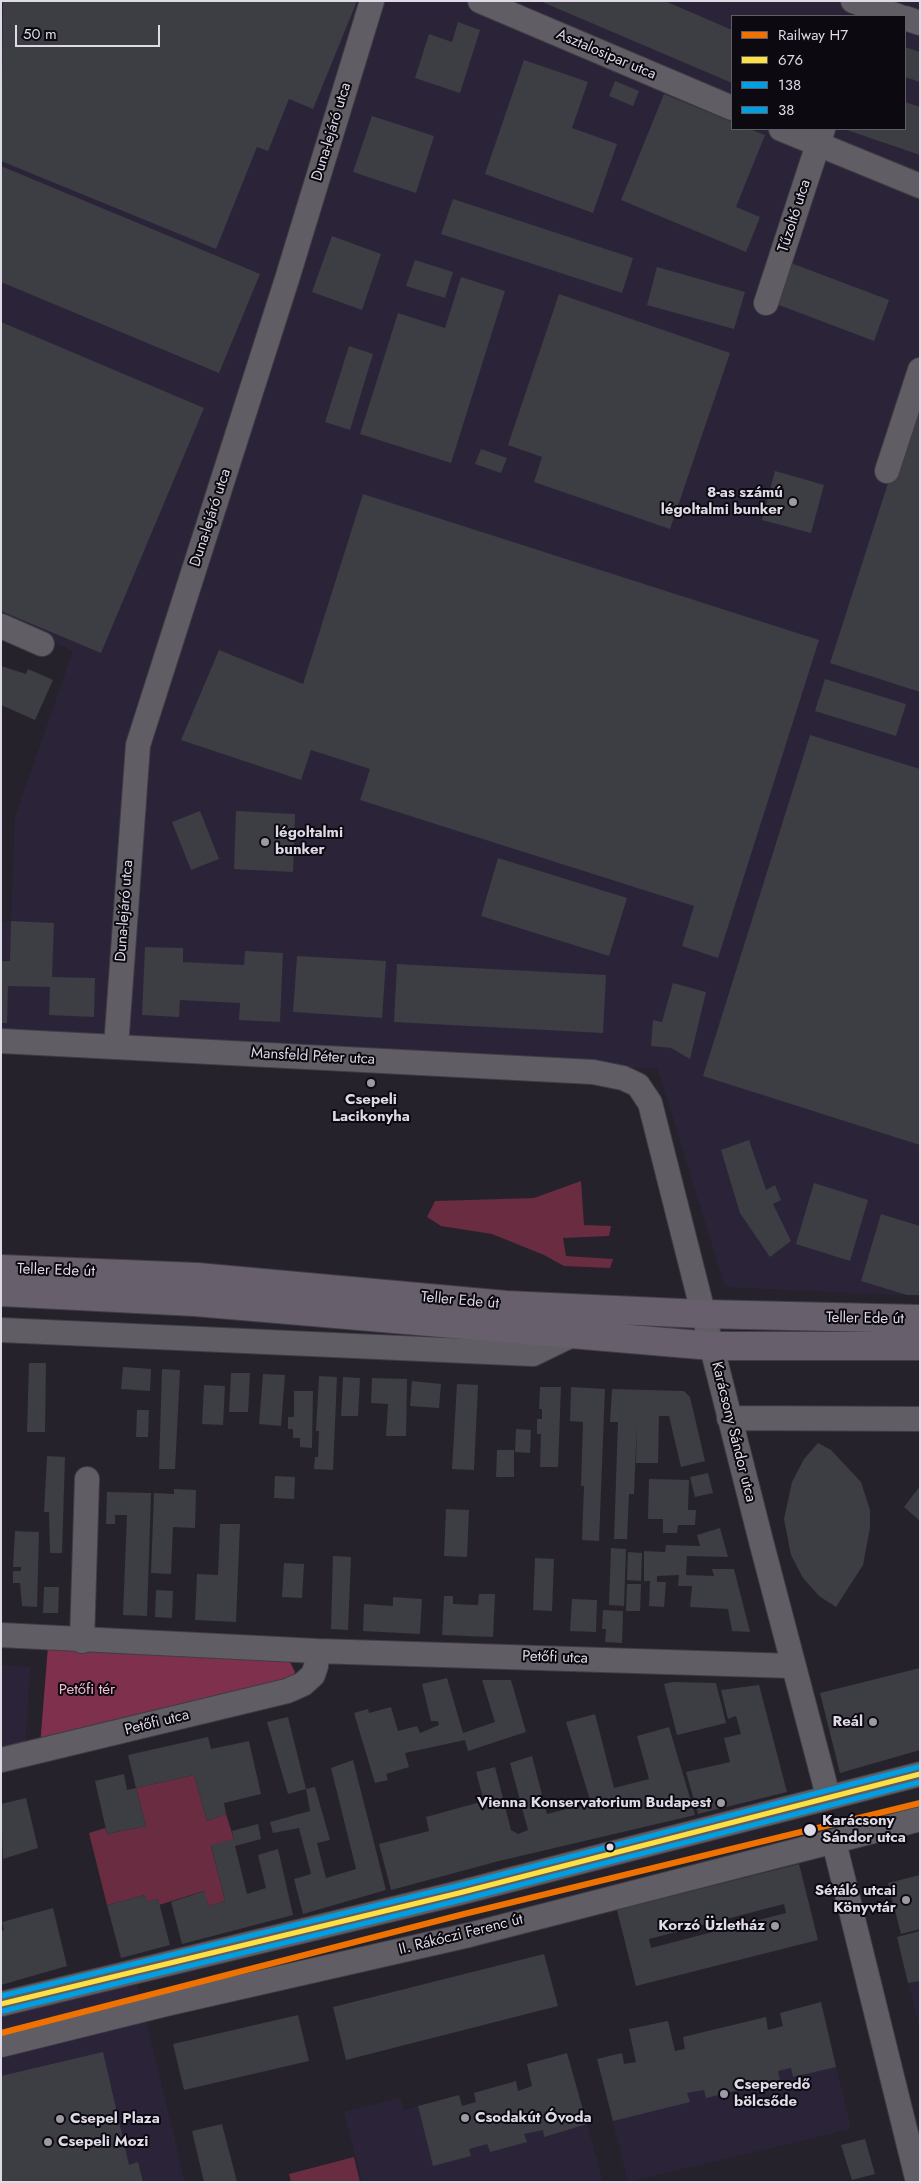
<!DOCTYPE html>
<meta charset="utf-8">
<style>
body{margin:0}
#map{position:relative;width:921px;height:2183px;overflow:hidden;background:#25222b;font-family:Jost,sans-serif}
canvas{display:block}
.frame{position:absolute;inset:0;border:2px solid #dedae6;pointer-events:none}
.legend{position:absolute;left:731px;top:15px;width:175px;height:115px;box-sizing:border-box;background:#0c0911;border:1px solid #605d66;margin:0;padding:6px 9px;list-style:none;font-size:15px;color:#dedae6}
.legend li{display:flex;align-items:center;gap:10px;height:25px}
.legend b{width:25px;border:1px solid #605d66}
.scale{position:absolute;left:15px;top:25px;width:145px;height:22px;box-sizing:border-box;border:2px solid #dedae6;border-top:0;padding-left:6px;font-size:15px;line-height:18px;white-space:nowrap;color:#dedae6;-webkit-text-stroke:4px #0c0911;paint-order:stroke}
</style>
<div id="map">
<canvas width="921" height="2183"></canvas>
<div class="frame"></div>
<ul class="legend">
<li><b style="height:6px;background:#ee7101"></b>Railway H7</li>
<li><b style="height:6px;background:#fbe143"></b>676</li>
<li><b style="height:6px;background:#009ee3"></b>138</li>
<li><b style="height:6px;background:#009fe3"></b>38</li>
</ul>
<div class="scale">50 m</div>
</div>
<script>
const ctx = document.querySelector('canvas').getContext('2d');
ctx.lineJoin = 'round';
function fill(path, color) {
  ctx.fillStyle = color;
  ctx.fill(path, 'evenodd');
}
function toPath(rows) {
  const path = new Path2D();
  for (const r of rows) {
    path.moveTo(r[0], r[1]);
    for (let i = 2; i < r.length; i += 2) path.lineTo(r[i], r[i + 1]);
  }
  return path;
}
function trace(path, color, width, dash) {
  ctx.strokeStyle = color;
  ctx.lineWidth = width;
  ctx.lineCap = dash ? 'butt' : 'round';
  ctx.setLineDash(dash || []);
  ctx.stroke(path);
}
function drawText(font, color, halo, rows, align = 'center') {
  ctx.font = font + ' Jost,sans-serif';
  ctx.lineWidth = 4;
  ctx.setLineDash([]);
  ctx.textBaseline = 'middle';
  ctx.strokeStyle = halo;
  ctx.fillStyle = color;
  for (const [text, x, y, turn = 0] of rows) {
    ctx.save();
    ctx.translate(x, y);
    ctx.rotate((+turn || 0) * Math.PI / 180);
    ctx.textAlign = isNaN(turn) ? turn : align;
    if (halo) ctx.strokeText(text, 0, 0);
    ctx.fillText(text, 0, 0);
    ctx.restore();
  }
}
fill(toPath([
 [1,1,920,1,920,1296,725,1287,658,1069,1,1031,1,922,11,921,15,817,73,651,1,619],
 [732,16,905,16,905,129,732,129],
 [1,1665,30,1667,25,1751,1,1757],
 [920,1931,920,2030,897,1937],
 [132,1963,185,2182,1,2182,1,1995],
 [821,2002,851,2129,628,2182,597,2059,622,2053,625,2064,636,2062,629,2029,668,2021,675,2051,685,2048,683,2037,766,2017,768,2030,783,2026,780,2013],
 [567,2053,603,2182,362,2182,344,2112,400,2098,404,2110,459,2095,462,2106,475,2102,474,2093,516,2081,518,2091,532,2087,527,2064]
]), '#2b2439');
fill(toPath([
 [581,1181,584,1225,611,1226,609,1236,563,1238,566,1256,613,1259,610,1268,564,1266,544,1255,492,1234,441,1226,427,1217,435,1201,534,1198],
 [194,1775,207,1821,226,1814,234,1839,211,1846,225,1901,208,1906,204,1891,159,1905,158,1899,147,1902,145,1895,107,1905,89,1833,105,1828,107,1834,146,1826,136,1788],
 [354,2157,360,2182,291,2182,289,2174]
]), '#692c41');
fill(toPath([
 [48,1646,289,1660,295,1672,292,1681,40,1746]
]), '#7e304c');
fill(toPath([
 [3,1,357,1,313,109,289,99,268,151,257,147,216,249,1,161],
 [540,1,665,1,732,30,732,83],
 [458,22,480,30,460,93,415,78,429,34,452,42],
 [905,47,920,52,920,82,905,77],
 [524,60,588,82,572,128,617,144,593,213,485,174],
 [615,81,639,91,633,106,609,96],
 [664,94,732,122,732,129,749,129,765,135,736,207,760,217,746,252,621,200],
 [905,102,920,107,920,155,844,129,905,129],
 [372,116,434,136,416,193,353,172],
 [1,166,260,274,219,373,1,282],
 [453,199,633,258,622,293,441,234],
 [332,236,381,254,362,310,312,292],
 [415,260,453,272,445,298,406,286],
 [791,263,889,300,874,341,771,302],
 [657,267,745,292,734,329,647,305],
 [461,277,505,291,451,463,360,434,398,313,445,328],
 [559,294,730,353,670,529,534,482,542,457,508,445],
 [1,322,204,408,101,653,1,611],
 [349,346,373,354,350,430,325,422],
 [919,387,920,387,920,692,830,663],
 [481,449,507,458,501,473,475,464],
 [775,471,824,485,811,533,762,520],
 [363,494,819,640,718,958,682,946,694,906,360,800,370,769,311,750,301,780,181,740,219,650,303,684],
 [1,666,26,674,28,669,53,680,35,720,1,705],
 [825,679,906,704,896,736,815,711],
 [810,735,920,769,920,1145,703,1076],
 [200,811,219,859,191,870,172,822],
 [236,811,295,814,293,872,234,869],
 [498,858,627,898,609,956,481,916],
 [11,921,54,923,52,977,95,978,94,1017,49,1015,50,987,8,986,7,1023,1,1023,1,961,10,961],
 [145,947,183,948,183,962,244,965,245,951,283,953,280,1022,239,1020,240,1003,180,1000,179,1017,142,1015],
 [297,956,386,961,382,1018,293,1012],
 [397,964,606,975,603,1033,394,1022],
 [673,983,706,992,690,1059,671,1048,651,1046,653,1020,662,1022],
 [749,1140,766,1190,775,1185,781,1200,773,1204,791,1241,770,1257,740,1213,721,1150],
 [814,1183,868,1200,850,1261,796,1244],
 [881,1214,920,1226,920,1295,907,1295,861,1281],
 [29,1363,46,1363,45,1432,27,1432],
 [123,1367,151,1369,150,1391,121,1389],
 [162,1369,180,1370,175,1469,159,1469],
 [231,1373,250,1373,248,1412,229,1412],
 [263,1374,285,1375,281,1426,259,1424],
 [319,1376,337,1377,333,1470,314,1469,315,1457,318,1457,319,1431,316,1431],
 [343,1377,360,1378,358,1416,341,1416],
 [372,1378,407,1379,406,1436,386,1436,388,1404,371,1403],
 [412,1381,441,1384,439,1408,410,1406],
 [457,1384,478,1385,474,1470,452,1469],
 [204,1385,225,1386,223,1425,202,1424],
 [540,1387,561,1387,558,1467,540,1467,541,1434,537,1434,537,1419,542,1419,542,1409,539,1409],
 [571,1387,605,1389,599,1541,582,1540,584,1486,581,1486,583,1422,570,1421],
 [612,1389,684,1391,690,1397,705,1461,681,1467,669,1416,659,1416,658,1463,636,1463,637,1423,634,1494,629,1494,627,1539,614,1539,618,1422,610,1422],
 [294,1391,313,1391,312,1448,300,1447,300,1438,293,1438,293,1429,288,1429,288,1417,294,1417],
 [137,1410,149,1410,148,1437,136,1437],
 [516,1429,531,1430,530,1453,515,1452],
 [818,1443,831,1450,861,1482,870,1510,870,1528,863,1565,836,1607,819,1596,803,1578,791,1555,784,1519,792,1482,804,1459],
 [497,1450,514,1450,514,1477,496,1477],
 [47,1456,65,1457,62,1553,50,1553,49,1512,44,1512],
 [708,1473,713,1493,695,1497,690,1477],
 [275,1476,295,1477,294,1499,274,1498],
 [649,1479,689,1480,688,1510,696,1510,695,1525,678,1525,677,1533,663,1533,663,1519,648,1519],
 [920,1486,920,1521,904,1507],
 [174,1489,196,1490,195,1528,173,1527,171,1574,151,1573,154,1493,174,1494],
 [107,1492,151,1493,147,1616,123,1615,127,1515,115,1515,115,1524,106,1524],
 [446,1509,469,1510,467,1557,444,1556],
 [220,1524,240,1524,236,1622,195,1620,197,1574,218,1575],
 [720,1528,728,1557,687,1556,686,1575,714,1576,712,1569,734,1569,750,1632,732,1631,728,1609,690,1607,692,1586,678,1586,679,1575,657,1576,657,1582,666,1582,664,1607,649,1606,650,1581,644,1581,644,1551,665,1552,666,1545,700,1546,697,1535],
 [15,1531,39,1532,37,1607,22,1606,20,1583,13,1583,13,1571,21,1571,21,1567,13,1567],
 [611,1548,626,1549,624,1606,609,1605],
 [628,1552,642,1553,641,1581,627,1580],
 [333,1556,351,1557,348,1630,331,1629],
 [535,1558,554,1559,552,1611,533,1610],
 [284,1563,304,1564,302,1598,282,1597],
 [627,1584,641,1584,640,1611,626,1611],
 [44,1587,59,1587,58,1613,43,1613],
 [156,1590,173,1591,172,1618,155,1617],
 [479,1594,495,1594,493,1637,442,1635,444,1596,453,1596,453,1604,478,1605],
 [393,1597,422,1599,420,1634,363,1631,364,1604,393,1606],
 [572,1599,597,1600,596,1632,570,1631],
 [603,1610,623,1611,622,1643,605,1642,606,1629,602,1629],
 [920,1668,920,1750,840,1773,820,1693],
 [447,1678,463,1733,495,1722,482,1680,511,1680,526,1732,468,1751,465,1740,405,1753,409,1767,386,1774,388,1780,375,1783,354,1713,368,1709,369,1713,391,1707,398,1731,417,1726,420,1733,439,1725,438,1721,431,1721,422,1684],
 [673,1682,716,1683,726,1723,677,1735,664,1684],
 [759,1685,787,1792,698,1814,686,1772,730,1762,724,1738,741,1734,736,1716,728,1719,721,1690],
 [595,1714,614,1788,649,1779,637,1736,669,1727,695,1815,499,1861,391,1890,379,1844,429,1831,426,1817,484,1801,476,1772,495,1767,511,1830,518,1834,528,1830,510,1763,532,1756,547,1814,591,1803,566,1722],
 [288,1717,306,1789,288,1794,267,1722],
 [208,1737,211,1749,249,1741,261,1794,224,1803,226,1814,207,1821,194,1775,136,1788,128,1755],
 [353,1760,386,1890,303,1914,294,1879,311,1874,299,1828,273,1833,270,1822,310,1811,306,1789,315,1787,330,1840,317,1843,326,1878,356,1869,331,1768],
 [124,1774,127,1790,136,1788,146,1826,107,1834,95,1781],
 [26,1798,38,1848,3,1859,1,1804],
 [258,1824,261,1839,235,1846,247,1894,266,1888,258,1855,278,1849,293,1915,182,1944,171,1902,205,1891,208,1906,225,1901,211,1845,234,1839,232,1831],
 [799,1864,818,1940,636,1986,617,1910],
 [784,1904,786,1913,651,1948,649,1939],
 [920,1875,920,1929,901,1934,888,1883],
 [145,1895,147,1902,158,1899,170,1945,121,1958,107,1905],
 [53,1908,67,1966,1,1985,1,1931,4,1930,2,1922],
 [920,1931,920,1981,908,1983,897,1937],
 [544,1954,558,2006,346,2060,333,2007],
 [821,2002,836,2067,793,2077,791,2068,778,2071,780,2080,706,2098,704,2090,687,2093,690,2102,613,2121,597,2059,622,2053,624,2064,636,2062,629,2029,668,2021,675,2051,685,2049,683,2037,766,2017,768,2030,783,2026,780,2013],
 [298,2015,309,2061,184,2090,173,2044],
 [103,2052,129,2165,138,2162,143,2182,1,2182,1,2076],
 [567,2053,587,2124,544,2137,543,2130,524,2134,527,2142,490,2152,487,2144,469,2149,471,2156,433,2166,418,2106,459,2095,462,2106,476,2102,474,2093,516,2081,518,2091,532,2086,527,2064],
 [222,2124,237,2182,204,2182,192,2131],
 [865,2139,875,2174,852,2180,841,2145]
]), '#3d3d44');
const minor = toPath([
 [480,1,732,108],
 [853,1,898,16],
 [905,18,920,23],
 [781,129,920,186],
 [766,303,823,129],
 [887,471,920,370],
 [1,626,42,644],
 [1,1041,593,1072,623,1078,638,1085,650,1103,761,1541,828,1796],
 [116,1047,138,745,287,279,372,1],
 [1,1330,533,1354,574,1334],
 [729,1418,920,1419],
 [1,1635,317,1651,793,1666],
 [82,1641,87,1479],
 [1,1760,287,1691,303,1684,313,1675,316,1666,317,1651],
 [836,1850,918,2182],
 [1,2004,459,1893,920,1774],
 [1,2045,166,2004,469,1935,920,1819]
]);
const major = toPath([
 [1,1269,197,1277,506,1305,703,1314,920,1319],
 [1,1292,195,1302,712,1346,920,1346]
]);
trace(minor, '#403d45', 26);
trace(major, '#403d45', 30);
trace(minor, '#605e64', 24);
trace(major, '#675f6b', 28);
trace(toPath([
 [1,2004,459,1893,920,1774]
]), '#fbe143', 5);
trace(toPath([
 [3,2011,461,1900,920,1782]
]), '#009ee3', 5);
trace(toPath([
 [1,1996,457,1886,918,1767]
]), '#009fe3', 5);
trace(toPath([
 [1,2033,464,1914,920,1803]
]), '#ee7101', 6);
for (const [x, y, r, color] of [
 [793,502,5,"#9d9aa5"],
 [265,842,5,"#9d9aa5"],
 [371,1083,5,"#9d9aa5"],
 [873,1722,5,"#9d9aa5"],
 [721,1803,5,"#9d9aa5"],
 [810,1830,7,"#dedae6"],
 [610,1847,4.5,"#dedae6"],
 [906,1900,5,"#9d9aa5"],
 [775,1926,5,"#9d9aa5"],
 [724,2094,5,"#9d9aa5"],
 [465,2118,5,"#9d9aa5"],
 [60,2119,5,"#9d9aa5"],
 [48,2142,5,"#9d9aa5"]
]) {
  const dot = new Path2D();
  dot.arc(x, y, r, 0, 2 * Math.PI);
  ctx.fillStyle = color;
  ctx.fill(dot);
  trace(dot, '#0c0911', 2);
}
drawText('15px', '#dedae6', '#0c0911', [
 ["Asztalosipar utca",606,55,23],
 ["Duna-lejáró utca",332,132,-73],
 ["Tűzoltó utca",795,216,-72],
 ["Duna-lejáró utca",211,518,-72],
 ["Duna-lejáró utca",125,911,-86],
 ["Mansfeld Péter utca",313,1057,3],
 ["Teller Ede út",56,1271,2],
 ["Teller Ede út",460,1301,5],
 ["Teller Ede út",865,1319,1],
 ["Karácsony Sándor utca",733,1432,76],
 ["Petőfi utca",555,1658,2],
 ["Petőfi utca",157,1723,-14],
 ["II. Rákóczi Ferenc út",461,1935,-14]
]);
drawText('bold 15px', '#dedae6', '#0c0911', [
 ["8-as számú",783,493],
 ["légoltalmi bunker",783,510],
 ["légoltalmi",275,833,"left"],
 ["bunker",275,850,"left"],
 ["Csepeli",371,1100,"center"],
 ["Lacikonyha",371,1117,"center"],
 ["Reál",863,1722],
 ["Vienna Konservatorium Budapest",711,1803],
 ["Sétáló utcai",896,1891],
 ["Könyvtár",896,1908],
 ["Korzó Üzletház",765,1926],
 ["Cseperedő",734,2085,"left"],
 ["bölcsőde",734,2102,"left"],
 ["Csodakút Óvoda",475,2118,"left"],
 ["Csepel Plaza",70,2119,"left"],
 ["Csepeli Mozi",58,2142,"left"]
], 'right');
drawText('15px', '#f3bfcc', '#0c0911', [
 ["Petőfi tér",87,1690]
]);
drawText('bold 15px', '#dedae6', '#0c0911', [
 ["Karácsony",822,1821],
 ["Sándor utca",822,1838]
], 'left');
</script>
